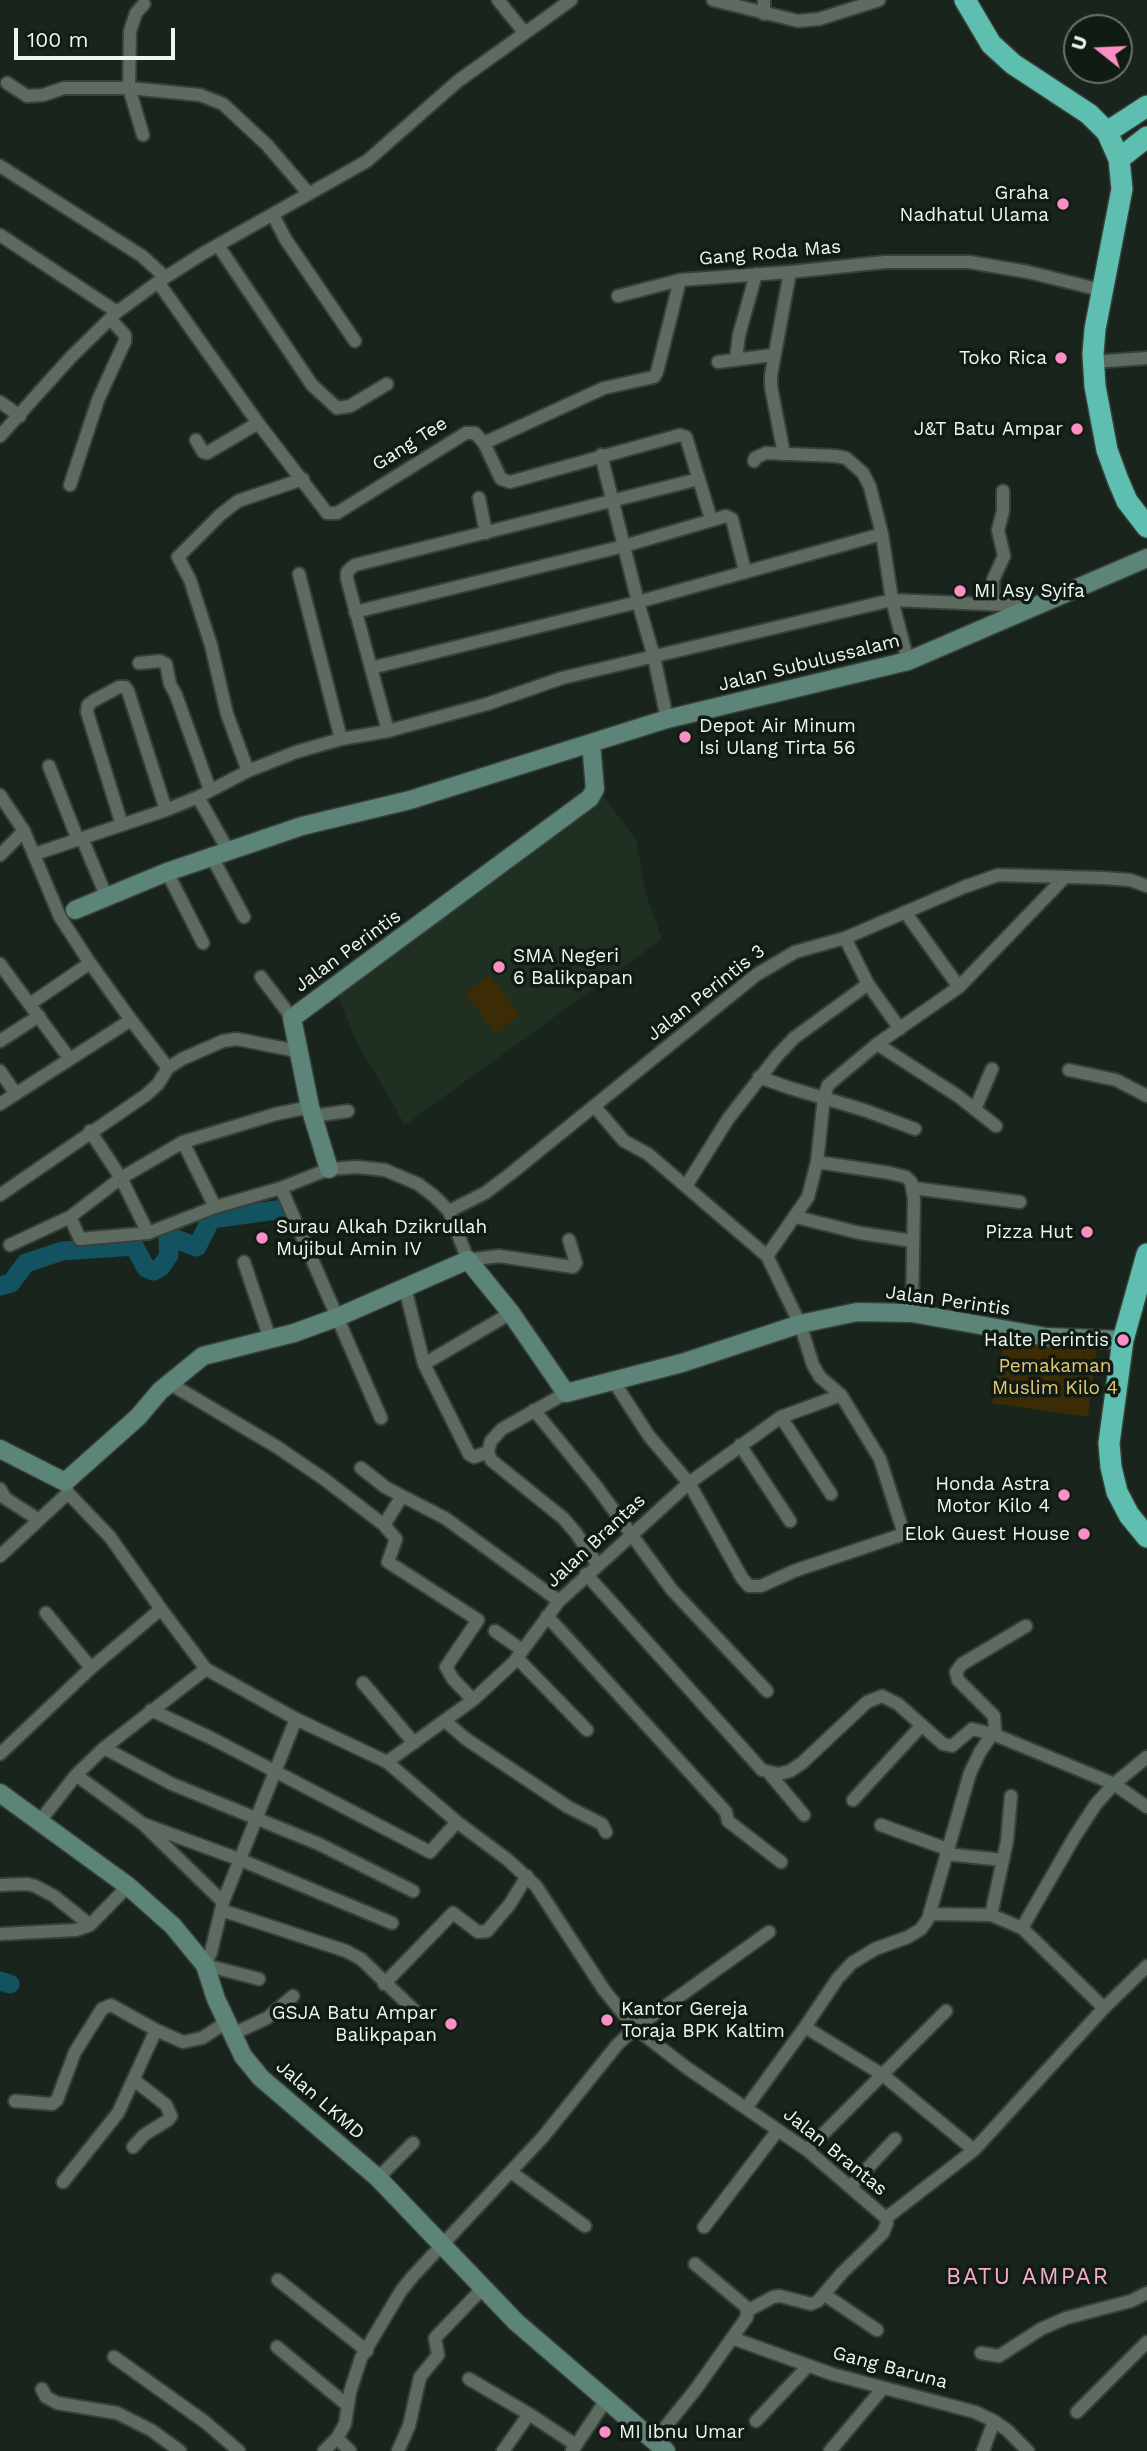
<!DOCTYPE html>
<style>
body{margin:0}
#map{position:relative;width:1147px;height:2451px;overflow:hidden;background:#19251c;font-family:"Work Sans",sans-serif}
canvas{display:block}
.north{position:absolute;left:1063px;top:14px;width:70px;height:70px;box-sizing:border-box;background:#101b13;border:2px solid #69736b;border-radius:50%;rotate:288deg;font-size:19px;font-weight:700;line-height:28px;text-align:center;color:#eff7f0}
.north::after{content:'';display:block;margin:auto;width:24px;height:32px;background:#fb8fc3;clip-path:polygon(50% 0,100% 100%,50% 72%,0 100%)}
.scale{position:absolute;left:14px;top:28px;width:161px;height:32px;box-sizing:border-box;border:4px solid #eff7f0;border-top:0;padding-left:9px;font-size:21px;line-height:24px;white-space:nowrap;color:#eff7f0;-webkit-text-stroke:5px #101b13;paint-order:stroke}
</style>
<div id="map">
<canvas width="1147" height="2451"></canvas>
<div class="north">U</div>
<div class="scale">100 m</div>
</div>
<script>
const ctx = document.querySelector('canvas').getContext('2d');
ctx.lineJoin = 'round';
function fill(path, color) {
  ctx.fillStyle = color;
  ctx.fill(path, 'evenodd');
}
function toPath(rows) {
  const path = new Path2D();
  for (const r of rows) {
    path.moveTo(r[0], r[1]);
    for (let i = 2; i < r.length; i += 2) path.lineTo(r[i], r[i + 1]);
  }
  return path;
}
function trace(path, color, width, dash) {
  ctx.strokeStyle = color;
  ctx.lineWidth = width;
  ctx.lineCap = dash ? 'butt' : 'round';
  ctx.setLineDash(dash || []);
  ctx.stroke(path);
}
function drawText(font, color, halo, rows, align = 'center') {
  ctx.font = font + ' "Work Sans",sans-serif';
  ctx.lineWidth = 7;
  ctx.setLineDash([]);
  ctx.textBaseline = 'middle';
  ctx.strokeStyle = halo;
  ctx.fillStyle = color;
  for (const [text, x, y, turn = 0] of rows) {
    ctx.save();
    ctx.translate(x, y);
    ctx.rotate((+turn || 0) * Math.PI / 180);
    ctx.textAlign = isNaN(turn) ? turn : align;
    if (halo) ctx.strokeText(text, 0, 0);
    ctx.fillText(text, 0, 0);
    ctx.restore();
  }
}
fill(toPath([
 [602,794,636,840,646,895,662,939,405,1125,354,1037,338,996]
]), '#1f3023');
fill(toPath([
 [490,975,520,1015,495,1034,465,993],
 [1005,1336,1097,1348,1088,1417,992,1403]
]), '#3b2c05');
trace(toPath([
 [0,1286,11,1283,26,1263,62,1251,134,1246,146,1268,154,1271,161,1267,169,1255,168,1240,173,1238,197,1247,211,1219,284,1209],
 [0,1981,10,1984]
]), '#135260', 19);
const street = toPath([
 [498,0,524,32],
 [713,0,798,21,819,19,879,0],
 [764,0,764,14],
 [7,83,27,96,43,95,64,88,129,88,200,95,223,104,267,145,309,194],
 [143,135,129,88,130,31,136,13,144,4],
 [0,166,142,256,165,277],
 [273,215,286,240,355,341],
 [0,235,117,312],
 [219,247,312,385,337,408,350,406,387,384],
 [158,282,258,423,327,513,337,513,466,433,475,433,484,443,501,479,510,482,680,435,686,437,711,519],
 [618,296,680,280],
 [736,359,739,335,756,274],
 [718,362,773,355],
 [1093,362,1147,358],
 [0,402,20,416],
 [0,436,71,357,117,312,158,282,202,254,367,161,458,81,571,0],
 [196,440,203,452,207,453,258,423],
 [484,443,604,388,654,377,657,372,680,280,790,272,885,262,969,262,1028,272,1101,290],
 [784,454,771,387,771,375,790,272],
 [601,455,638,602,654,657,667,719],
 [754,461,755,458,766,453,836,456,846,458,863,473,870,487,882,534,892,600,908,661],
 [70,485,98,400,125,341,125,335,110,319],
 [479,498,486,533],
 [299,574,341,739],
 [993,603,993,580,1004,556,998,530,1003,511,1003,491],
 [355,612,624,546,726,516,732,519,745,571],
 [139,663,160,661,166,664,170,684,176,695,210,790],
 [371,668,638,602,882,534],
 [388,731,347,579,347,572,351,568,355,565,699,479],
 [49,766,78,840],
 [248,771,227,714,211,645,190,580,178,557,220,515,238,501,303,479],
 [0,795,24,831,60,917,90,963,131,1020,0,1104],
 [198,797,229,852],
 [122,825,87,712,88,705,93,701,119,687,125,687,128,691,166,810],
 [82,838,107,898],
 [35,854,166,810,198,797,248,771,296,752,341,739,388,731,487,704,562,678,892,600,1031,606],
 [0,855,24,831],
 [212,857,244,917],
 [167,872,203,943],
 [905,912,959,987],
 [0,964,69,1058],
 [261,977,292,1018],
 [868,984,900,1029],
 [30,1004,90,963],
 [131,1020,168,1068],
 [0,1041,39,1016],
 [877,1044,958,1096,996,1126],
 [1069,1070,1116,1080,1147,1096],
 [0,1071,16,1094],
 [759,1077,790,1088,864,1110,915,1129],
 [595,1107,624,1141,648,1154,767,1256,800,1324,813,1365,820,1377,841,1395,880,1459,904,1534,794,1571,761,1586,749,1586,742,1578,689,1483,649,1436,614,1382],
 [975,1109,992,1069],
 [313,1116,348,1111],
 [90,1131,121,1178,148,1233],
 [183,1142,215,1207],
 [817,1162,890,1173,906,1177,911,1182,914,1199,912,1313],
 [686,1186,728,1119,777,1056,794,1038,868,984,845,938],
 [281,1188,381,1418],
 [913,1188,1020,1202],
 [0,1195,146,1095,158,1084,168,1068,182,1059,223,1041,237,1039,297,1051],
 [449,1211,485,1193,509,1175,756,975,795,952,845,938,964,887,998,875,1103,878,1130,880,1147,886],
 [70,1217,80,1239,148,1233,215,1207,281,1188,329,1169,357,1167,385,1170,418,1184,434,1196,449,1211,468,1260,499,1256,573,1267,576,1263,569,1240],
 [796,1217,860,1233,913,1241],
 [10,1245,70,1217,121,1178,183,1142,276,1114,310,1107],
 [767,1256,808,1197,817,1162,824,1097,828,1085,877,1044,959,987,1063,879],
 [244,1262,270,1339],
 [405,1288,424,1364,469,1454,474,1457,488,1452],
 [424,1364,511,1313],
 [169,1383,277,1447,324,1479,384,1525,402,1496,445,1518,559,1601],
 [566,1393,502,1429,491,1441,488,1452,491,1460,563,1518,576,1533,597,1564],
 [841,1395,781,1417,689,1483,559,1601,514,1662,473,1700,387,1762,457,1822,508,1860,536,1886,604,1990,635,2028,687,2068,807,2150,886,2218],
 [534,1410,596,1486,672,1590,767,1691],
 [781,1417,831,1494],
 [740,1445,790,1521],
 [361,1468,385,1487,402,1496],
 [0,1489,5,1498,39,1520],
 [384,1525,396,1539,388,1562,478,1620,446,1667,453,1679,473,1700],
 [0,1556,68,1493],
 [586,1574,762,1770,778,1774,790,1771,802,1763,867,1702,882,1696,898,1704,943,1744,952,1746,972,1729,993,1734,1114,1784,1147,1807],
 [161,1609,206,1669,296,1719,223,1902,211,1952,205,1965,259,1979],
 [46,1613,91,1668],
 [547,1616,726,1812,728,1821,781,1862],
 [495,1631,522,1650],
 [517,1658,587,1730],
 [363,1683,414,1743],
 [151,1710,211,1738,430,1852,457,1822],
 [296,1719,387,1762],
 [445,1721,466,1739,568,1807,602,1824,606,1832],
 [104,1748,172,1784,319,1844,413,1891],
 [0,1754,91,1668,161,1609,110,1537,68,1493,65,1482],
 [769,1773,804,1815],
 [76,1775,143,1824,223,1902],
 [853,1800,922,1725],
 [40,1821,76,1775,104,1748,206,1669],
 [143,1824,241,1860,392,1923],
 [881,1825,947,1849],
 [946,1854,1003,1860],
 [0,1885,27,1884,35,1886,54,1896,90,1925],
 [221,1910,346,1951,361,1959,415,2011],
 [931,1914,991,1915,1007,1841,1011,1796],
 [991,1915,1022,1928,1104,2008],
 [1022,1928,1075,1836,1096,1804,1114,1784,1147,1757],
 [0,1934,76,1930,90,1925,128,1886],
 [384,1984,453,1913,478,1932,487,1931,510,1904,527,1876],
 [805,2027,838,1978,852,1963,875,1949,908,1937,921,1929,928,1919,970,1773,980,1752,995,1730,994,1716,958,1680,956,1672,962,1664,1026,1626],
 [233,2034,267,2018,293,1996],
 [15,2101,52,2104,57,2100,75,2052,102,2009,111,2005,156,2030],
 [746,2108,805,2027,883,2075,974,2150],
 [133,2147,144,2135,168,2120,171,2116,166,2105,134,2080],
 [807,2150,946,2011],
 [511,2172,585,2226],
 [378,2178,413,2143],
 [63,2182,118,2113,156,2030,183,2042,202,2038,227,2022],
 [850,2187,895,2139],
 [886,2218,974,2150,1104,2008,1147,1966],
 [704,2227,778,2130],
 [278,2280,367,2351],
 [825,2295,877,2330],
 [747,2311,773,2297,780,2296,811,2304,818,2301,842,2273,883,2233,887,2223,886,2218],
 [732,2338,832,2374,975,2412,994,2421,1007,2430,1028,2451],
 [277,2347,347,2405],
 [981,2353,999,2356,1041,2329,1066,2318,1131,2301,1147,2293],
 [114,2357,205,2422,239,2451],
 [469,2379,529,2414],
 [42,2389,46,2397,57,2403,117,2413,151,2430,180,2451],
 [1077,2412,1147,2342],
 [756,2421,808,2366],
 [337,2438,350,2451],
 [654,2441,696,2389,747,2317,747,2311,745,2306,695,2264],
 [324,2451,337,2438,345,2424,350,2392,361,2358,401,2291,413,2276,543,2137,617,2045,635,2028,769,1932],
 [398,2451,409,2426,420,2377,438,2355,435,2338,483,2288],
 [503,2451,529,2414,576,2445],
 [572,2451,606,2400],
 [830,2451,883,2388],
 [983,2451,994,2421]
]);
const secondary = toPath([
 [75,910,167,872,302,826,410,800,667,719,908,661,1147,558],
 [329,1169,310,1107,292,1018,590,798,595,789,591,743],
 [0,1449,65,1482,138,1417,160,1391,203,1356,294,1333,338,1317,468,1260,511,1313,566,1393,682,1363,800,1324,857,1312,912,1313,1047,1337,1123,1340],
 [0,1793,128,1886,173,1926,205,1965,216,1999,243,2056,261,2078,378,2178,516,2322,666,2451]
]);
const highway = toPath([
 [965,0,991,44,1013,64,1089,114,1107,132,1119,159,1122,189,1095,329,1093,354,1095,386,1107,450,1118,480,1127,501,1147,527],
 [1107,132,1147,106],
 [1119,159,1147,137],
 [1147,1254,1123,1340,1109,1443,1111,1467,1117,1492,1129,1515,1147,1537]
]);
trace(street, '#384139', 16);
trace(secondary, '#384139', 21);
trace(highway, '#384139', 24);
trace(street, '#5d6b60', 12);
trace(secondary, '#5d8478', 18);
trace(highway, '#5ebfb1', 21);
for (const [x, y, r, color] of [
 [1063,204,7,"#fb8fc3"],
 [1061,358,7,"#fb8fc3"],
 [1077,429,7,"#fb8fc3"],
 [960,591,7,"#fb8fc3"],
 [685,737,7,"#fb8fc3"],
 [499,967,7,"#fb8fc3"],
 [1087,1232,7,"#fb8fc3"],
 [262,1238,7,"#fb8fc3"],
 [1123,1340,7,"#fb8fc3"],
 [1064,1495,7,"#fb8fc3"],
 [1084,1534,7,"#fb8fc3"],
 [607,2020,7,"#fb8fc3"],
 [451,2024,7,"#fb8fc3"],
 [605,2432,7,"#fb8fc3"]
]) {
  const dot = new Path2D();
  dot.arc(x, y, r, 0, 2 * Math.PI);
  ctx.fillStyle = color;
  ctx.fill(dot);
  trace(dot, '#101b13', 2.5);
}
drawText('19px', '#eff7f0', '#101b13', [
 ["Graha",1049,193],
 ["Nadhatul Ulama",1049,215],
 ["Toko Rica",1047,358],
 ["J&T Batu Ampar",1063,429],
 ["MI Asy Syifa",974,591,"left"],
 ["Depot Air Minum",699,726,"left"],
 ["Isi Ulang Tirta 56",699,748,"left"],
 ["SMA Negeri",513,956,"left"],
 ["6 Balikpapan",513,978,"left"],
 ["Surau Alkah Dzikrullah",276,1227,"left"],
 ["Mujibul Amin IV",276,1249,"left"],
 ["Pizza Hut",1073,1232],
 ["Halte Perintis",1109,1340],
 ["Honda Astra",1050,1484],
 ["Motor Kilo 4",1050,1506],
 ["Elok Guest House",1070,1534],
 ["Kantor Gereja",621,2009,"left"],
 ["Toraja BPK Kaltim",621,2031,"left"],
 ["GSJA Batu Ampar",437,2013],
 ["Balikpapan",437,2035],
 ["MI Ibnu Umar",619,2432,"left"]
], 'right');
drawText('19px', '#eff7f0', '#101b13', [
 ["Gang Roda Mas",770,253,-5],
 ["Gang Tee",410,444,-32],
 ["Jalan Subulussalam",809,663,-14],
 ["Jalan Perintis",348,951,-36],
 ["Jalan Perintis 3",706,993,-38],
 ["Jalan Perintis",948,1301,8],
 ["Jalan Brantas",596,1541,-43],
 ["Jalan LKMD",320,2100,41],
 ["Jalan Brantas",835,2152,39],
 ["Gang Baruna",890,2368,15]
]);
drawText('19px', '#e8c571', '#101b13', [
 ["Pemakaman",1055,1366],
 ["Muslim Kilo 4",1055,1388]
]);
ctx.letterSpacing = '2px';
drawText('23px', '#f8abce', '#101b13', [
 ["BATU AMPAR",1028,2277]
]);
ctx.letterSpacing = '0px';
</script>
